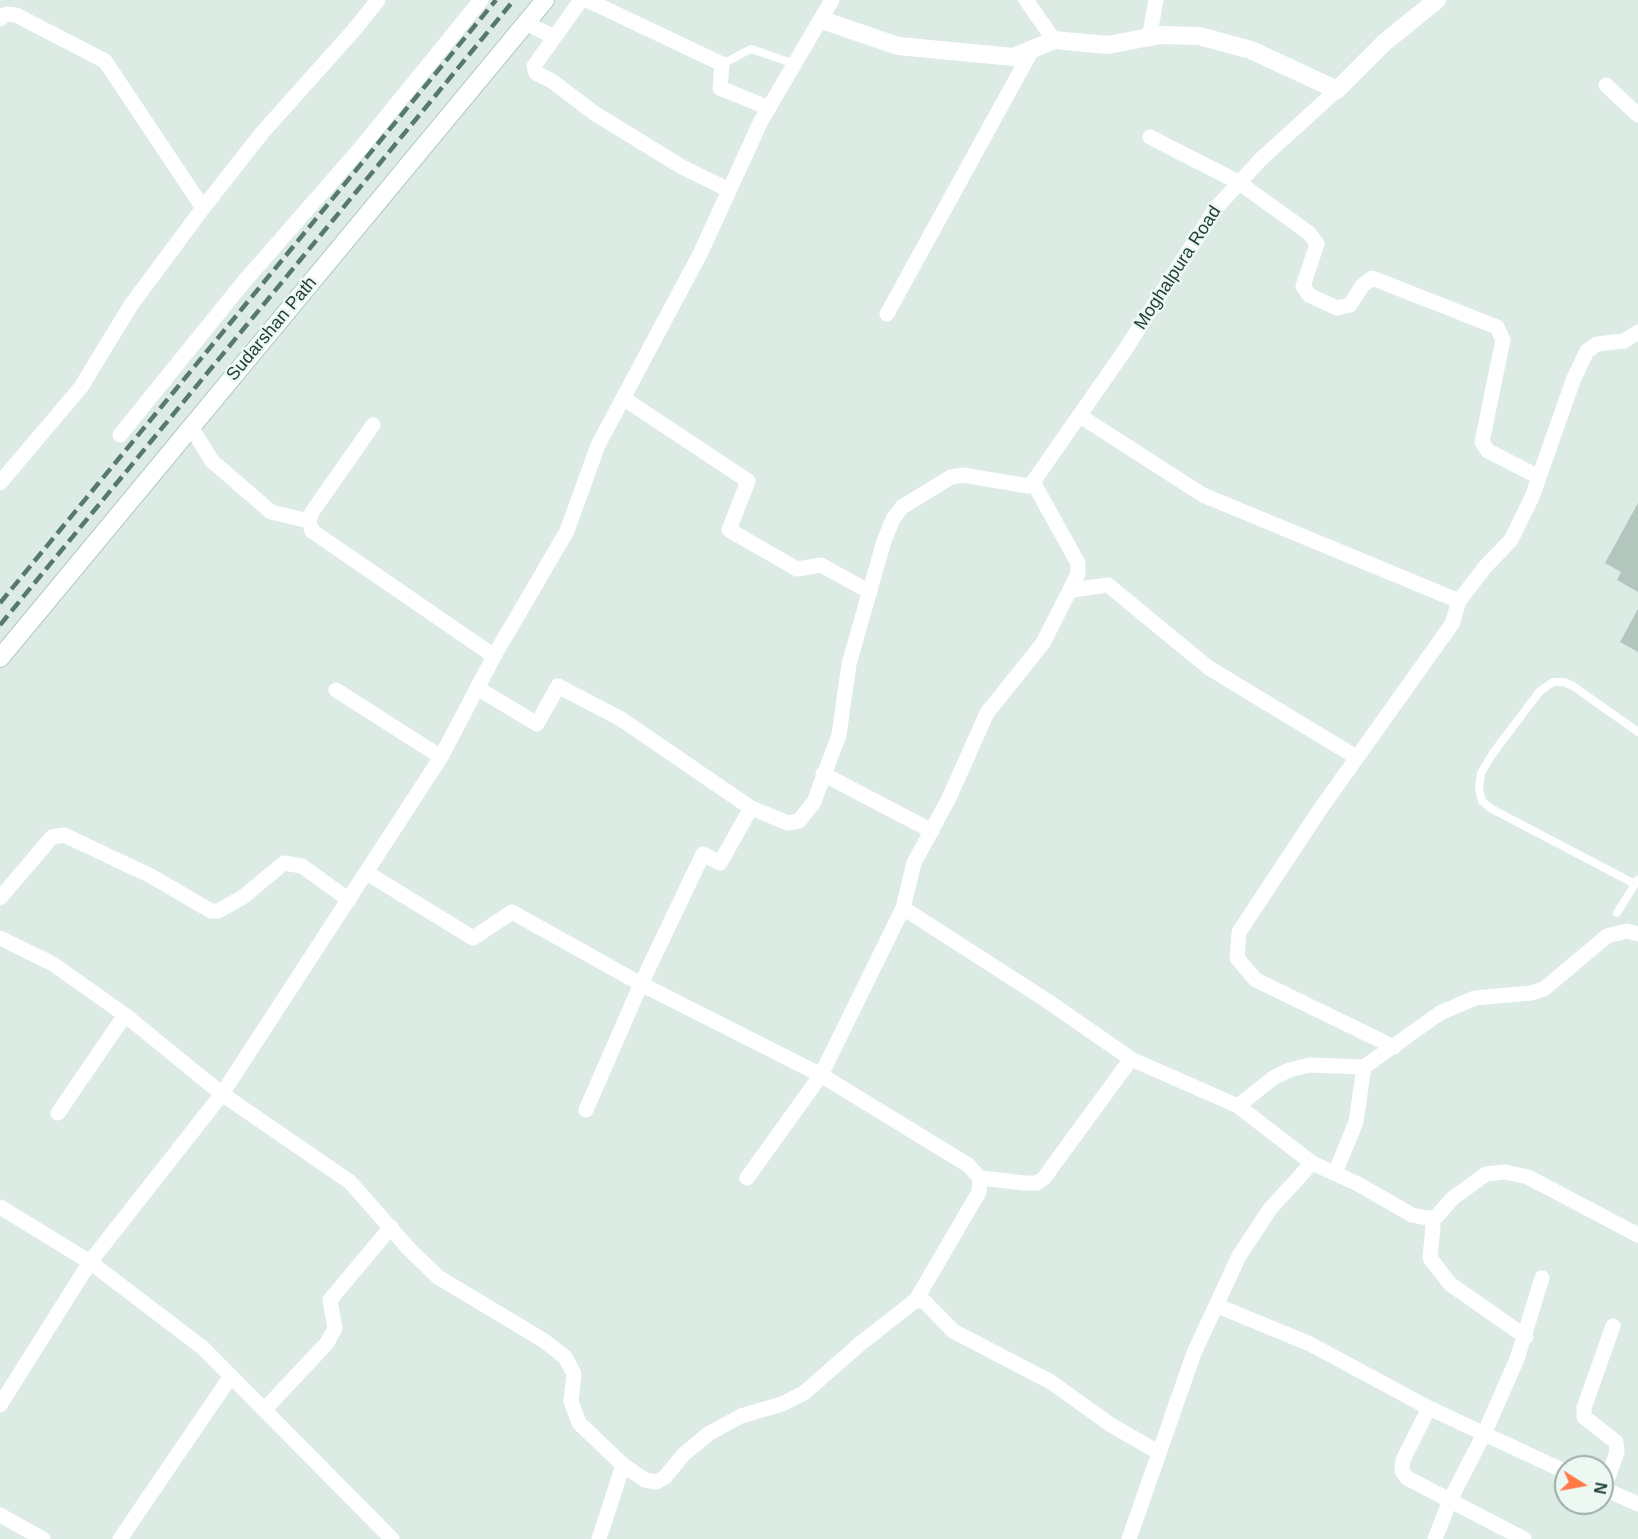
<!DOCTYPE html>
<style>
body{margin:0}
#map{position:relative;width:1638px;height:1539px;overflow:hidden;background:#ddebe5;font-family:Arial,sans-serif}
canvas{display:block}
.north{position:absolute;left:1554px;top:1455px;width:60px;height:60px;box-sizing:border-box;background:#eef8f3;border:2px solid #9aada7;border-radius:50%;rotate:101deg;font-size:16px;font-weight:700;line-height:24px;text-align:center;color:#1d3c35}
.north::after{content:'';display:block;margin:auto;width:21px;height:27px;background:#ff7a47;clip-path:polygon(50% 0,100% 100%,50% 72%,0 100%)}
</style>
<div id="map">
<canvas width="1638" height="1539"></canvas>
<div class="north">N</div>
</div>
<script>
const ctx = document.querySelector('canvas').getContext('2d');
ctx.lineJoin = 'round';
function fill(path, color) {
  ctx.fillStyle = color;
  ctx.fill(path, 'evenodd');
}
function toPath(rows) {
  const path = new Path2D();
  for (const r of rows) {
    path.moveTo(r[0], r[1]);
    for (let i = 2; i < r.length; i += 2) path.lineTo(r[i], r[i + 1]);
  }
  return path;
}
function trace(path, color, width, dash) {
  ctx.strokeStyle = color;
  ctx.lineWidth = width;
  ctx.lineCap = dash ? 'butt' : 'round';
  ctx.setLineDash(dash || []);
  ctx.stroke(path);
}
function drawText(font, color, halo, rows, align = 'center') {
  ctx.font = font + ' Arial,sans-serif';
  ctx.lineWidth = 5;
  ctx.setLineDash([]);
  ctx.textBaseline = 'middle';
  ctx.strokeStyle = halo;
  ctx.fillStyle = color;
  for (const [text, x, y, turn = 0] of rows) {
    ctx.save();
    ctx.translate(x, y);
    ctx.rotate((+turn || 0) * Math.PI / 180);
    ctx.textAlign = isNaN(turn) ? turn : align;
    if (halo) ctx.strokeText(text, 0, 0);
    ctx.fillText(text, 0, 0);
    ctx.restore();
  }
}
fill(toPath([
 [1638,503,1638,592,1617,580,1621,572,1605,563],
 [1638,609,1638,652,1620,642]
]), '#b2c6be');
const secondary = toPath([
 [0,658,545,0]
]);
trace(secondary, '#afccc2', 20);
trace(toPath([
 [722,64,751,49,795,64],
 [1638,732,1573,686,1564,682,1553,682,1540,691,1493,753,1481,773,1479,789,1482,801,1490,808,1635,884,1638,880],
 [1617,913,1635,884]
]), '#fff', 8);
trace(toPath([
 [581,0,534,66,536,73,552,81,594,113,682,167,729,190],
 [587,0,722,64,720,88,769,108],
 [1026,0,1054,40],
 [0,19,6,14,16,15,105,61,203,208],
 [526,23,554,37],
 [1149,39,1156,0],
 [1606,85,1638,115],
 [1150,137,1238,182,1309,233,1317,244,1303,286,1309,295,1337,308,1350,305,1362,286,1372,278,1497,327,1503,340,1482,442,1488,451,1539,477],
 [887,314,1032,50],
 [623,398,748,481,729,530,797,569,821,565,870,592],
 [1080,416,1203,495,1459,601],
 [373,425,312,512,309,521,312,531,494,656],
 [191,427,212,461,271,512,309,521],
 [120,435,242,284,359,150,481,0],
 [0,483,81,387,131,305,203,208,261,134,354,30,378,0],
 [1072,590,1108,585,1209,668,1356,757],
 [477,688,537,724,558,686,621,719,751,808,788,823,799,821,814,802,839,735,849,664,884,541,893,519,902,507,951,477,963,475,1028,486,1033,482,1125,350,1216,208,1261,159,1337,90],
 [336,690,441,757],
 [823,774,932,831],
 [367,873,473,938,512,912,641,984,821,1075,747,1178],
 [0,898,52,837,64,835,151,876,211,911,218,911,243,897,284,863,302,866,349,900],
 [903,908,914,863,949,798,987,713,1043,643,1078,574,1078,563,1033,482],
 [0,938,53,964,125,1015,222,1094,350,1182,409,1249,438,1277,543,1340,565,1357,574,1374,571,1401,579,1423,623,1465,599,1539],
 [1394,1047,1256,980,1237,958,1239,932,1321,808,1452,624,1459,601,1485,567,1511,540,1532,497,1574,378,1587,351,1597,344,1624,341,1638,332],
 [586,1110,641,984,703,854,720,863,751,808],
 [58,1113,125,1015],
 [1312,1163,1358,1184,1412,1215,1427,1218,1436,1217,1453,1198,1486,1174,1505,1172,1528,1177,1638,1235],
 [1335,1173,1356,1122,1364,1067],
 [980,1178,1025,1183,1037,1183,1044,1178,1131,1059],
 [0,1207,90,1262,203,1348,392,1539],
 [1433,1226,1430,1258,1450,1284,1526,1337],
 [916,1300,979,1192,980,1178,968,1165,821,1075,903,908,1046,1000,1131,1059,1238,1106],
 [1218,1306,1310,1344,1429,1408,1566,1472],
 [0,1405,90,1262,222,1094,441,757,494,656,567,531,598,445,700,254,761,121,832,0],
 [1429,1408,1403,1460,1402,1471,1407,1478,1524,1539],
 [265,1409,327,1343,335,1328,330,1300,391,1227],
 [623,1465,645,1480,656,1482,665,1477,683,1455,708,1434,741,1416,782,1404,804,1393,861,1343,916,1300,925,1302,953,1331,1051,1382,1111,1425,1158,1452],
 [1602,1488,1638,1504],
 [1604,1489,1617,1452,1616,1442,1584,1417,1584,1408,1613,1326],
 [0,1515,43,1539],
 [120,1539,231,1376],
 [1129,1539,1194,1353,1239,1256,1270,1209,1312,1163,1238,1106,1273,1078,1289,1070,1310,1065,1364,1067,1440,1013,1475,998,1531,993,1544,989,1607,936,1627,931,1638,934],
 [1435,1539,1450,1500,1484,1434,1517,1359,1542,1278]
]), '#fff', 15);
trace(toPath([
 [822,20,898,46,1014,57,1054,40,1108,45,1160,35,1199,36,1251,50,1337,90,1385,42,1437,0]
]), '#fff', 18);
trace(secondary, '#fff', 18);
trace(toPath([
 [0,603,496,0],
 [0,625,514,0]
]), '#577870', 4.5, [12, 6]);
drawText('18px', '#1d3c35', '#eef8f3', [
 ["Moghalpura Road",1178,268,-57],
 ["Sudarshan Path",272,329,-50]
]);
</script>
